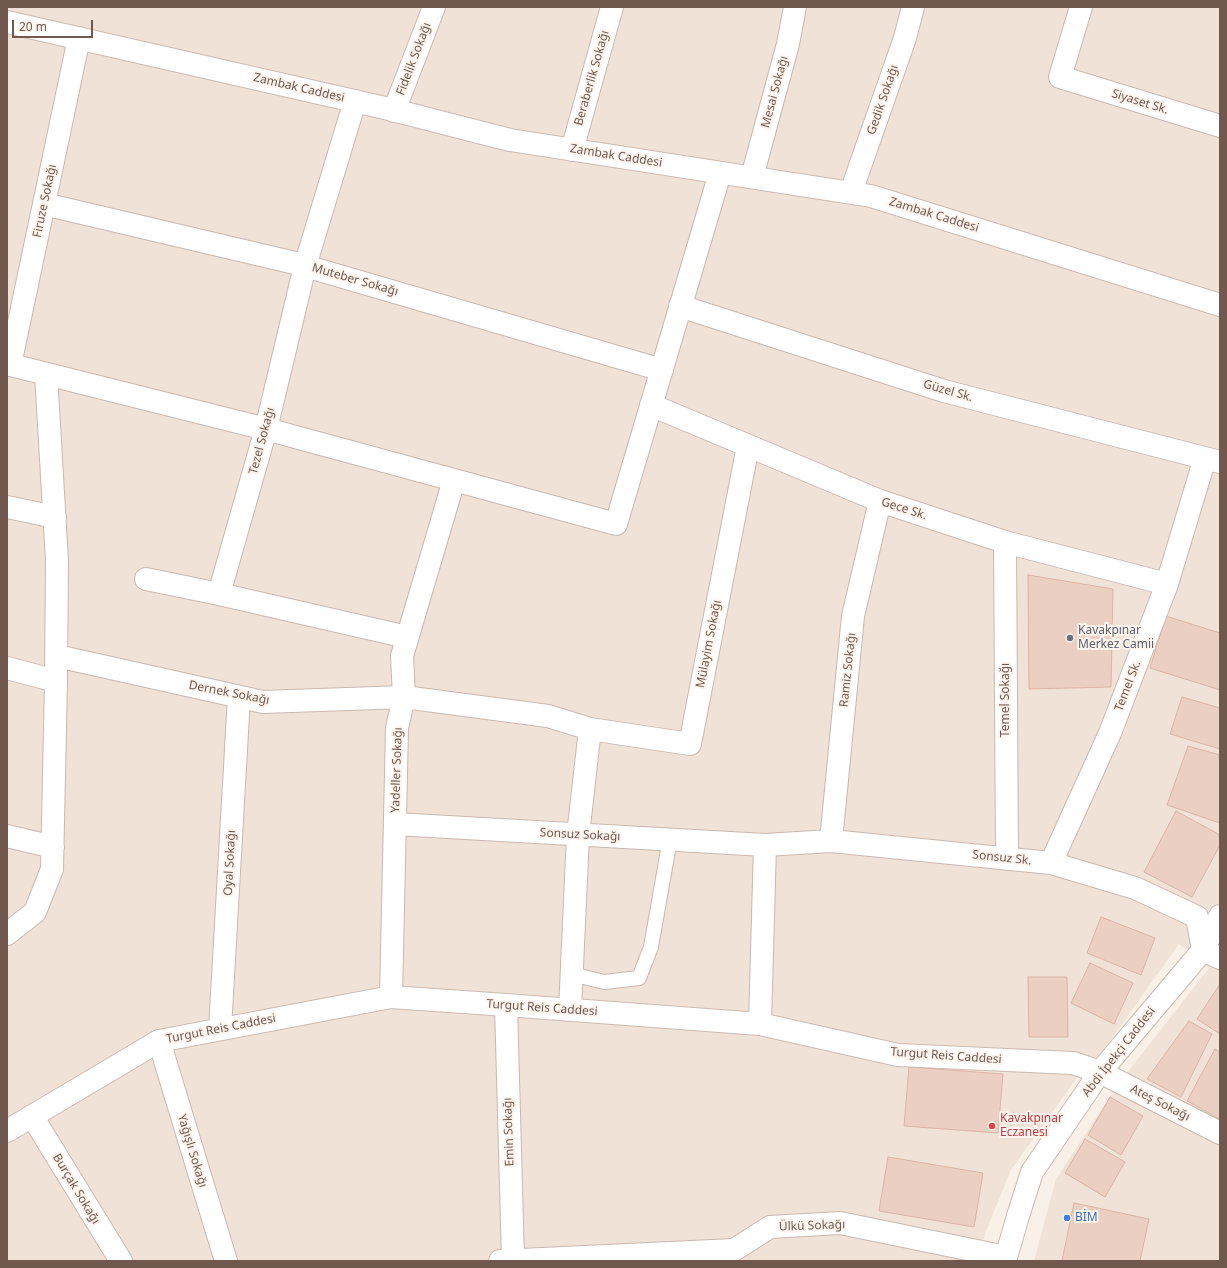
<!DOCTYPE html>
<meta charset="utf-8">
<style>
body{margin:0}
#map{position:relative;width:1227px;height:1268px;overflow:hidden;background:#f9f1e7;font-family:"Noto Sans",sans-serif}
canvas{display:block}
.frame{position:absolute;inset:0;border:8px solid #70584f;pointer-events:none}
.scale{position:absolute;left:12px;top:20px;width:81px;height:18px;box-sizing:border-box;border:2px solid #70584f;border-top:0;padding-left:5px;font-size:12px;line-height:14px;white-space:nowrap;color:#70584f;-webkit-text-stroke:3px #fdf5ed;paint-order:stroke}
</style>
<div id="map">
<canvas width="1227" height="1268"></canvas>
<div class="frame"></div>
<div class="scale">20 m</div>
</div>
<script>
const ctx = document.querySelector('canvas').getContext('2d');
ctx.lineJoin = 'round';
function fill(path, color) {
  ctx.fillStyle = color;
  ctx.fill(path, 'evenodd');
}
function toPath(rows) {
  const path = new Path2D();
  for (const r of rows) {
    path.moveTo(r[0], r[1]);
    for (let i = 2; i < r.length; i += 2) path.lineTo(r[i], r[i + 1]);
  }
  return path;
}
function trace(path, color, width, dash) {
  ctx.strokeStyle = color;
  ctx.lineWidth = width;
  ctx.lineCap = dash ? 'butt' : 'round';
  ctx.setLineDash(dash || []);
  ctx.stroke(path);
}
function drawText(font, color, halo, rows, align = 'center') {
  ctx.font = font + ' "Noto Sans",sans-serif';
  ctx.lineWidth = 4;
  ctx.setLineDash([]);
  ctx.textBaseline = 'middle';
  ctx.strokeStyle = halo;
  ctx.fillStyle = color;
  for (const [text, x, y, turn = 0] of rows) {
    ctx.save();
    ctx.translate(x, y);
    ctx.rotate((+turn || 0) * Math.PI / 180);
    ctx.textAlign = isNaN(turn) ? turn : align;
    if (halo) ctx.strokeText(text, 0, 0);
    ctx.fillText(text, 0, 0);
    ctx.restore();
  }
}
fill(toPath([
 [7,7,1220,7,1220,1261,1034,1261,1056,1179,1119,1083,1209,968,1179,944,1104,1049,1076,1079,1011,1170,986,1231,977,1261,7,1261]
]), '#f0e2d7');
const building = toPath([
 [1028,575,1113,589,1111,687,1029,689,1028,575],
 [1166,616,1220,633,1220,690,1150,668,1166,616],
 [1182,697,1220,708,1220,749,1170,734,1182,697],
 [1188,746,1220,755,1220,823,1167,805,1188,746],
 [1176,811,1220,835,1220,845,1192,897,1144,872,1176,811],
 [1101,917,1155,938,1141,975,1087,953,1101,917],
 [1090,963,1133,983,1114,1024,1071,1003,1090,963],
 [1028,977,1067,977,1068,1037,1029,1037,1028,977],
 [1220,984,1220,1034,1197,1019,1220,984],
 [1189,1021,1212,1034,1181,1097,1147,1079,1189,1021],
 [1215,1049,1220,1052,1220,1119,1187,1101,1215,1049],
 [909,1067,1003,1074,998,1133,904,1126,909,1067],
 [1110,1097,1143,1116,1121,1155,1088,1135,1110,1097],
 [1085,1139,1125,1162,1105,1197,1065,1173,1085,1139],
 [888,1157,983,1173,974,1227,879,1211,888,1157],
 [1074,1203,1149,1219,1140,1261,1062,1261,1074,1203]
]);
fill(building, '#ebcfc3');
trace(building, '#dbb5a5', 1);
const lane = toPath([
 [572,974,604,982,639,978,651,947,670,839]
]);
const street = toPath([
 [1081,7,1060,77,1220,126],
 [355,101,305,266,266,429,219,594,407,637],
 [394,111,434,7],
 [572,150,612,7],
 [752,177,788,44,795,7],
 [851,192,905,38,913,7],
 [44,204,295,263,662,370],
 [680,306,944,391,1220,462],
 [7,364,266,429,616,524,720,173],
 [10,365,79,38],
 [651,405,880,501,1005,542,1167,584],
 [7,507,55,517],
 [1005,542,1007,859],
 [146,579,219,594],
 [57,656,263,702,404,697,548,716,590,729,578,835,570,1010],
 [7,668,56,681],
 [590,729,690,744,748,446],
 [395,824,765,845,831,841,1051,863,1135,888,1197,917,1203,950,1220,958],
 [7,836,53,847],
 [831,841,853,616,880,501],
 [1051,863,1110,733,1167,584,1205,458],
 [7,934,35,912,52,869,56,681,57,561,46,374],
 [391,997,397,728,404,697,402,656,454,480],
 [506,1005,513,1260],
 [760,1024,765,845],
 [220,1029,239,697],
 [159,1041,226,1261],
 [1100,1072,1220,1133],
 [32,1116,121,1261],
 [500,1261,734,1250,770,1227,840,1223,1006,1257]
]);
const secondary = toPath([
 [7,22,385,108,510,140,871,196,1220,305],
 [7,1131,159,1041,391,997,506,1005,760,1024,898,1055,1073,1063,1100,1072],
 [1005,1261,1018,1216,1032,1172,1100,1072,1203,950,1220,916]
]);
trace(lane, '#cab8af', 16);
trace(street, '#cab8af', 24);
trace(secondary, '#cebab0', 24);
trace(lane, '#fff', 14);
trace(street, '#fff', 22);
trace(secondary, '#fff', 22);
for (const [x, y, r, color] of [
 [1070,638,4,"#6b7280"],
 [992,1126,4,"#e0444e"],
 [1067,1218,4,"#3f7fe0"]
]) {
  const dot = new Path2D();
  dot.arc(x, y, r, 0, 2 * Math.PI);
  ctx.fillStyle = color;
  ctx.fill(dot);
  trace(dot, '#fdf5ed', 1.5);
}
drawText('12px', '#70584f', '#fdf5ed', [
 ["Fidelik Sokağı",414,59,-69],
 ["Beraberlik Sokağı",592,78,-74],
 ["Zambak Caddesi",299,88,13],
 ["Mesai Sokağı",775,92,-75],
 ["Gedik Sokağı",883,100,-71],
 ["Siyaset Sk.",1140,102,17],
 ["Zambak Caddesi",616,156,9],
 ["Firuze Sokağı",45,201,-78],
 ["Zambak Caddesi",934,215,17],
 ["Muteber Sokağı",355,280,16],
 ["Güzel Sk.",948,391,16],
 ["Tezel Sokağı",262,441,-75],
 ["Gece Sk.",904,509,18],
 ["Mülayim Sokağı",709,644,-79],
 ["Ramiz Sokağı",848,670,-84],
 ["Temel Sk.",1128,686,-69],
 ["Dernek Sokağı",229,693,11],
 ["Temel Sokağı",1006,700,-90],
 ["Yadeller Sokağı",397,770,-88],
 ["Sonsuz Sokağı",580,835,3],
 ["Sonsuz Sk.",1002,858,6],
 ["Oyal Sokağı",230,863,-87],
 ["Turgut Reis Caddesi",542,1008,4],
 ["Turgut Reis Caddesi",221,1029,-11],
 ["Abdi İpekçi Caddesi",1119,1052,-52],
 ["Turgut Reis Caddesi",946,1056,4],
 ["Ateş Sokağı",1160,1103,27],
 ["Emin Sokağı",509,1132,-92],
 ["Yağışlı Sokağı",192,1151,73],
 ["Burçak Sokağı",76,1189,59],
 ["Ülkü Sokağı",812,1226,-2]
]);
drawText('12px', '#5b616d', '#fdf5ed', [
 ["Kavakpınar",1078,631],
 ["Merkez Camii",1078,645]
], 'left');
drawText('12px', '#be3a42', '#fdf5ed', [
 ["Kavakpınar",1000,1119],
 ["Eczanesi",1000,1133]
], 'left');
drawText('12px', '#366cbe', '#fdf5ed', [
 ["BİM",1075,1218]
], 'left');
</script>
